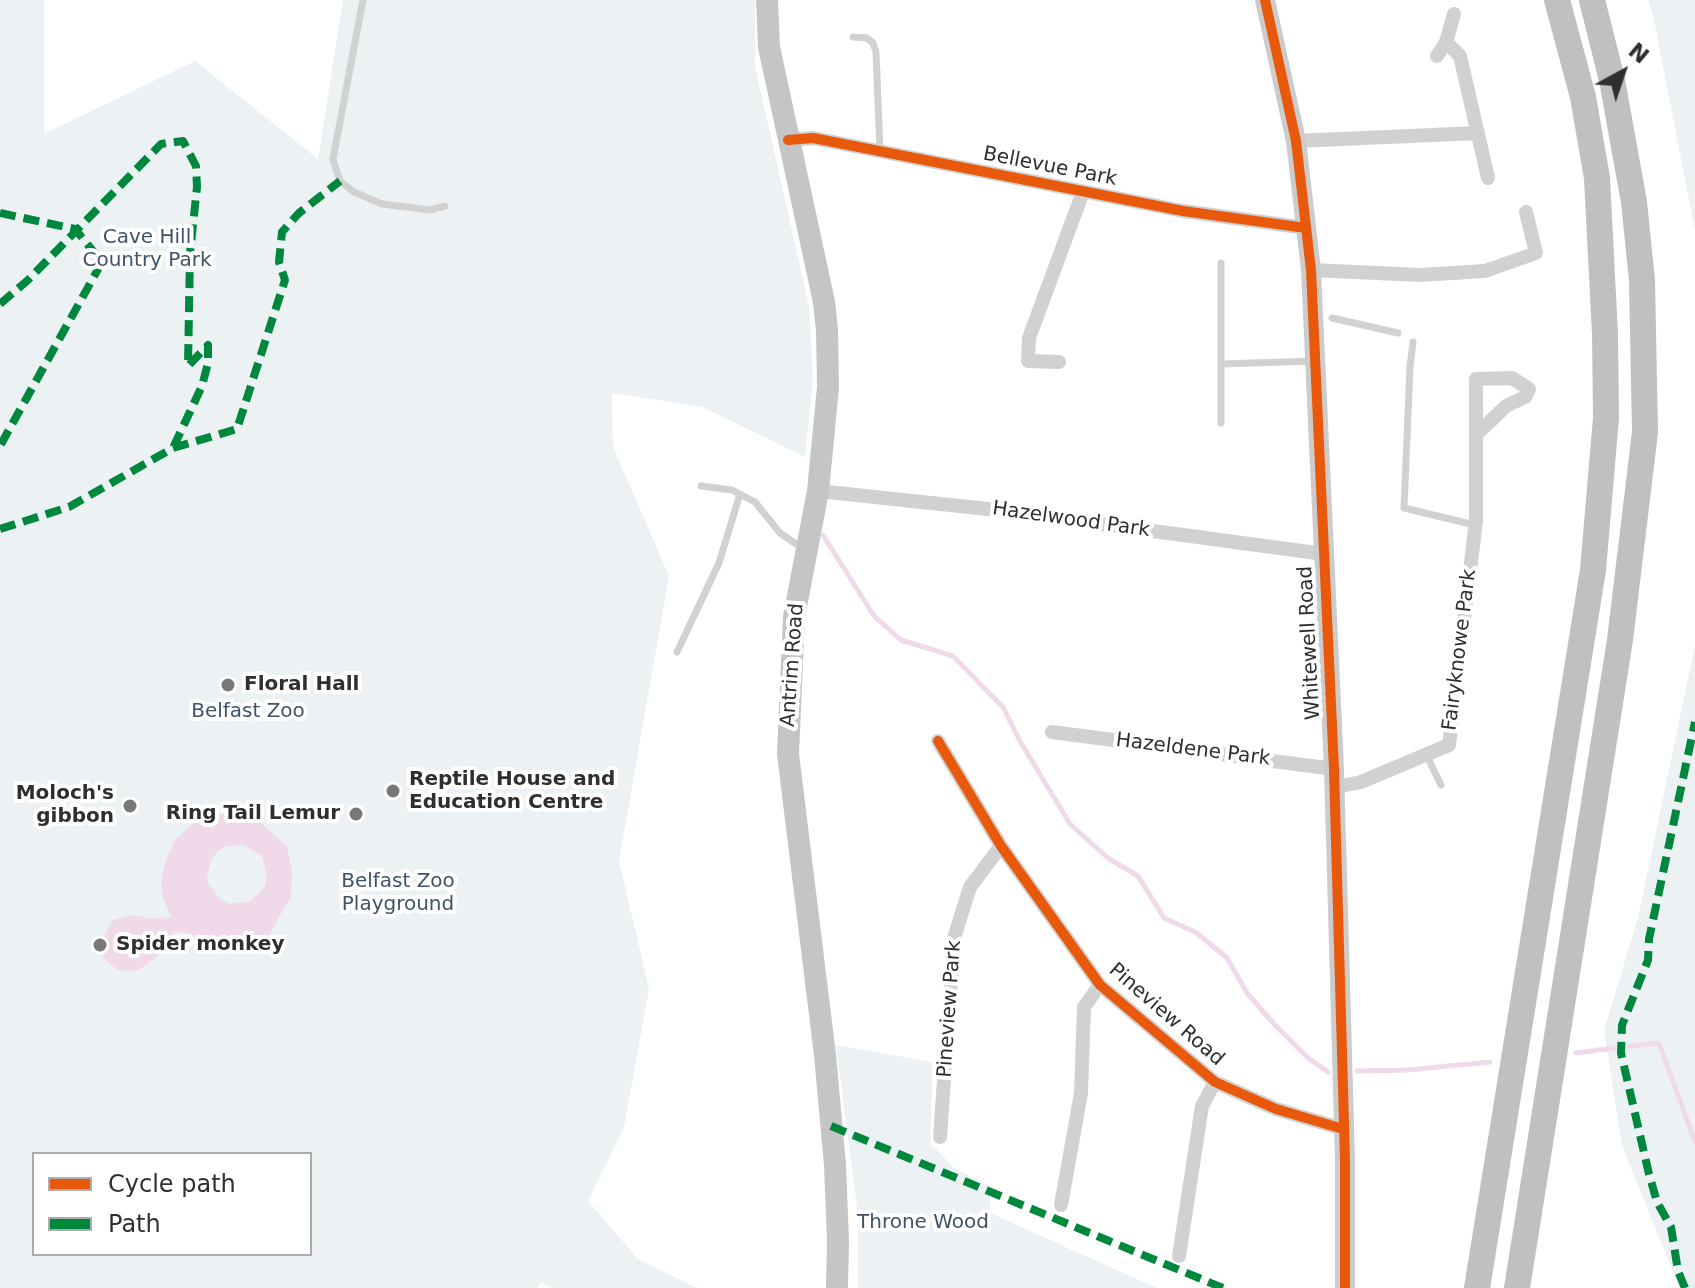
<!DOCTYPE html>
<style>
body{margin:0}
#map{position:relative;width:1695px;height:1288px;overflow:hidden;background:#fff;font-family:"DejaVu Sans",sans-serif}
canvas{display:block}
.legend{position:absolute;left:32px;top:1152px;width:280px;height:104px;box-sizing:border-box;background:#fff;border:2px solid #acacac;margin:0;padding:10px 14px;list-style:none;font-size:24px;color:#2f2f2f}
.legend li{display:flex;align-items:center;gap:16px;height:40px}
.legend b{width:40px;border:2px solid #acacac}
.north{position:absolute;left:1583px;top:32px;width:80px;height:80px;-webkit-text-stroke:6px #fff;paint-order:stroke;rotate:40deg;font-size:22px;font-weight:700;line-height:32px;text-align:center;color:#2f2f2f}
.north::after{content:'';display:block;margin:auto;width:28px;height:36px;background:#2f2f2f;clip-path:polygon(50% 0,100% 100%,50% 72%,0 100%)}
</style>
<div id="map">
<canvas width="1695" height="1288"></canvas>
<ul class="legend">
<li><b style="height:10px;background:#e8590c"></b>Cycle path</li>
<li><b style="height:10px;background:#00873e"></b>Path</li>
</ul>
<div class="north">N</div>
</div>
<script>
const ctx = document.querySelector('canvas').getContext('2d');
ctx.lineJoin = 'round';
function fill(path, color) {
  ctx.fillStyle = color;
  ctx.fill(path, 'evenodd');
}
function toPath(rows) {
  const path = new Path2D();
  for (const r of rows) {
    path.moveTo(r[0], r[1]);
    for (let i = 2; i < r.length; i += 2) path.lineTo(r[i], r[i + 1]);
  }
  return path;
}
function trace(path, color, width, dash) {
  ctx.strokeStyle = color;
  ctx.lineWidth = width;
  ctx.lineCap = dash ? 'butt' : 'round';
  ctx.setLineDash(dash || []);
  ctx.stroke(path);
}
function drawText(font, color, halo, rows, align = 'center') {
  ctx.font = font + ' "DejaVu Sans",sans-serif';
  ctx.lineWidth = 8;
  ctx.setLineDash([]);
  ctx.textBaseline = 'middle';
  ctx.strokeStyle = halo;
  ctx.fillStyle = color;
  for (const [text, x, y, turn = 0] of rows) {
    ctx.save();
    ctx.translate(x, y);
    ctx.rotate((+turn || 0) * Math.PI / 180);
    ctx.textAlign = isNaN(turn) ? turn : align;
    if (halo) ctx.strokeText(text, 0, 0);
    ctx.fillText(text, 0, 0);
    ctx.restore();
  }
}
fill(toPath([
 [0,0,44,0,44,134,195,61,318,159,343,0,755,0,755,67,809,306,813,379,805,457,703,407,612,393,613,447,669,576,619,861,649,989,624,1127,588,1201,638,1259,697,1288,552,1288,541,1282,537,1288,0,1288],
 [34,1154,310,1154,310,1254,34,1254],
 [1648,0,1695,0,1695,231,1653,15],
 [1695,645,1695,1288,1680,1288,1622,1146,1604,1030,1638,918],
 [836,1045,932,1062,931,1144,954,1168,990,1186,990,1213,1157,1288,858,1288,858,1215]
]), '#ecf1f4');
fill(toPath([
 [233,813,255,818,287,846,292,871,291,896,268,937,237,947,215,946,188,933,174,932,167,949,137,971,118,970,103,958,104,936,113,920,132,915,154,919,171,917,163,899,161,881,166,860,176,839,192,824,212,815],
 [244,845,262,856,267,876,265,886,251,901,231,904,221,900,209,885,207,876,212,858,218,851,226,846]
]), '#f0dae9');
trace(toPath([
 [823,535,874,616,901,640,953,656,1003,707,1020,741,1070,824,1108,858,1138,876,1164,918,1197,933,1227,958,1247,993,1275,1025,1308,1058,1328,1072],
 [1630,1046,1659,1043,1695,1142],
 [1576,1053,1614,1048],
 [1357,1071,1408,1070,1490,1062]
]), '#f0dae9', 5);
trace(toPath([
 [363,0,333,159,340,181,354,192,382,204,430,210,445,206],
 [853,37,867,38,873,43,876,52,880,150],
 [1221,263,1221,423],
 [1332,318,1398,333],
 [1413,342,1410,367,1404,508,1475,525],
 [1223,364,1313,361],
 [701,486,732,490,755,502,780,533,802,548],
 [677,652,719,563,740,494],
 [1426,754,1441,785]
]), '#d1d1d1', 7);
trace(toPath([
 [1446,42,1460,56,1488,178],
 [1437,56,1446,42,1454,14],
 [788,140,813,138,1183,211,1306,228],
 [1296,141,1478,133],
 [1311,270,1421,275,1485,271,1536,253,1526,212],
 [1059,362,1028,361,1029,338,1083,192],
 [818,491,997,510,1324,554],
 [1052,732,1334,769],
 [938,741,1001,846,1100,985,1215,1082,1276,1109,1343,1129],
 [1335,787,1361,782,1449,745,1476,521,1476,379,1512,378,1529,389,1525,397,1506,406,1478,433],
 [940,1137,954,938,970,887,1001,846],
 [1061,1205,1081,1093,1084,1007,1100,985],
 [1179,1256,1202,1106,1215,1082]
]), '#d1d1d1', 14);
trace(toPath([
 [1265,0,1296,141,1311,270,1334,769,1345,1159,1345,1288]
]), '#ccc', 20);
trace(toPath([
 [767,0,769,47,824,302,827,330,828,387,818,491,794,617,788,754,825,1055,835,1165,838,1241,837,1288]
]), '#c5c5c5', 22);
trace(toPath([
 [1477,1288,1593,570,1606,418,1605,334,1597,178,1583,97,1557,0],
 [1517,1288,1620,640,1645,432,1642,280,1634,202,1612,80,1592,0]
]), '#c0c0c0', 26);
trace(toPath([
 [0,213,75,229,102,262,0,446],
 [0,304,28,280,161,144,183,141,196,166,197,187,190,253,188,366,208,345,208,363,202,386,173,448],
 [0,529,69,507,173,448,237,429,285,280,279,262,282,232,299,213,340,181],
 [831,1126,1223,1288],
 [1685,1288,1678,1271,1671,1227,1657,1202,1649,1174,1621,1053,1622,1025,1648,960,1649,939,1695,722]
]), '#00873e', 8, [16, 8]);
trace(toPath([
 [1265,0,1296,141,1311,270,1334,769,1345,1159,1345,1288],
 [788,140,813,138,1183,211,1306,228],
 [938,741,1001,846,1100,985,1215,1082,1276,1109,1343,1129]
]), '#e8590c', 10);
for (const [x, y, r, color] of [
 [228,685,8,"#787878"],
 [393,791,8,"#787878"],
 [130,806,8,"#787878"],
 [356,814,8,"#787878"],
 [100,945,8,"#787878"]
]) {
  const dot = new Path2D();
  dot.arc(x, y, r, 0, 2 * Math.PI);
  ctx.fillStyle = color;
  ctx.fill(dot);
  trace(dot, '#fff', 3);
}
drawText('20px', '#2f2f2f', '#fff', [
 ["Bellevue Park",1050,167,11],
 ["Hazelwood Park",1071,520,8],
 ["Whitewell Road",1310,643,-93],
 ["Fairyknowe Park",1460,650,-83],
 ["Antrim Road",793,665,-86],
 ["Hazeldene Park",1193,750,7],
 ["Pineview Park",950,1009,-86],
 ["Pineview Road",1166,1015,41]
]);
drawText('20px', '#3e5369', '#fff', [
 ["Cave Hill",147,238],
 ["Country Park",147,261],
 ["Belfast Zoo",248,712],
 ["Belfast Zoo",398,882],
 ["Playground",398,905],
 ["Throne Wood",923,1223]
]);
drawText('bold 20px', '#2f2f2f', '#fff', [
 ["Floral Hall",244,685],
 ["Reptile House and",409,780],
 ["Education Centre",409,803],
 ["Moloch's",114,794,"right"],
 ["gibbon",114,817,"right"],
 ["Ring Tail Lemur",340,814,"right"],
 ["Spider monkey",116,945]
], 'left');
</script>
